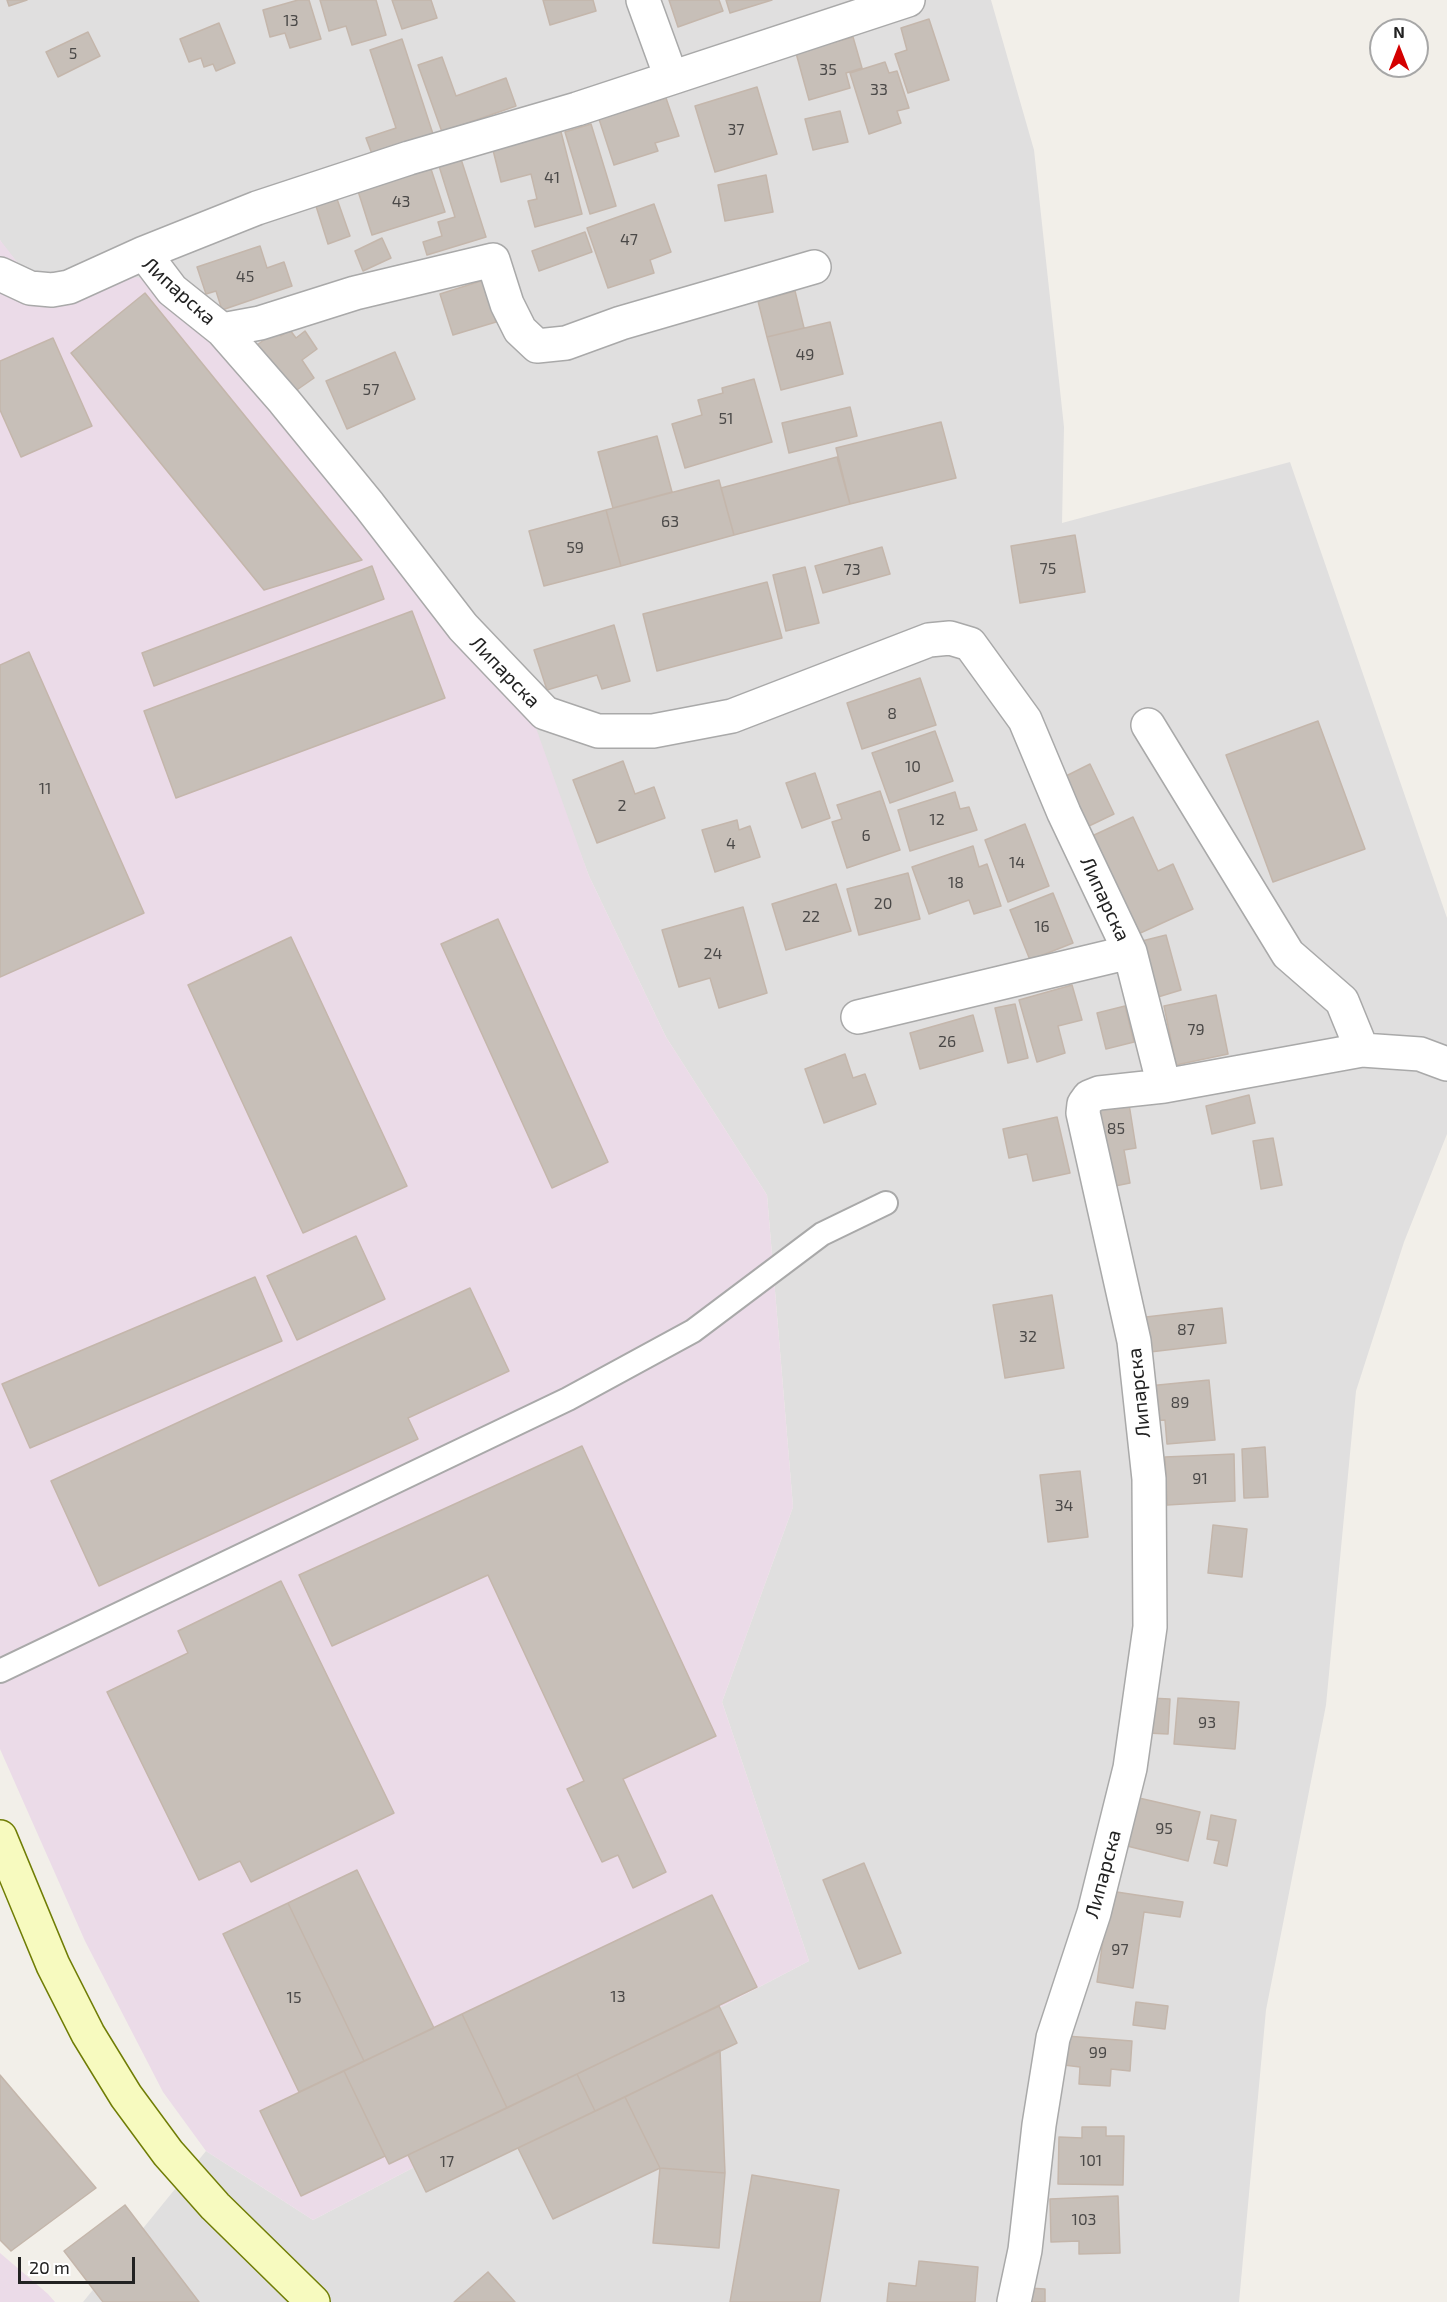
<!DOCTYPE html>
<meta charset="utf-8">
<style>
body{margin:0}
#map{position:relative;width:1447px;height:2302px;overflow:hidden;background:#f2efe9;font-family:"Exo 2",sans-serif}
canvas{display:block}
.north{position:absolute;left:1369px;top:18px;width:60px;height:60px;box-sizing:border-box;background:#fff;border:2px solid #a7a7a7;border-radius:50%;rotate:0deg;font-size:16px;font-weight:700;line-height:24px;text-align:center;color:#222}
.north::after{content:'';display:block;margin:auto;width:21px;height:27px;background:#d40000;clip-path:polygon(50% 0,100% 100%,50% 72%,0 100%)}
.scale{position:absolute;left:18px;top:2257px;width:117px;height:27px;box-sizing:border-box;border:3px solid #222;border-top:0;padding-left:8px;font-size:18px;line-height:21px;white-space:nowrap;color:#222;-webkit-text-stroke:4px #fff;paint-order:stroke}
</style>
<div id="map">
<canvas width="1447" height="2302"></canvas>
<div class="north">N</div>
<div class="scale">20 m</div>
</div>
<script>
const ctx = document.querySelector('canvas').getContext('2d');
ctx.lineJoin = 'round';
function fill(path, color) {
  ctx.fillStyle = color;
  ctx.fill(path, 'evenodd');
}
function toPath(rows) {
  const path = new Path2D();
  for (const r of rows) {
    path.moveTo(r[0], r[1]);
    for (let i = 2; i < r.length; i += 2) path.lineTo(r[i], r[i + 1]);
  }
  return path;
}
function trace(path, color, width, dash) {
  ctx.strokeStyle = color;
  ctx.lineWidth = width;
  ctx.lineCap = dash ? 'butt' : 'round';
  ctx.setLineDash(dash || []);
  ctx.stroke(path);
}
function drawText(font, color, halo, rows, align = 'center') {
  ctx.font = font + ' "Exo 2",sans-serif';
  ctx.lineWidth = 4.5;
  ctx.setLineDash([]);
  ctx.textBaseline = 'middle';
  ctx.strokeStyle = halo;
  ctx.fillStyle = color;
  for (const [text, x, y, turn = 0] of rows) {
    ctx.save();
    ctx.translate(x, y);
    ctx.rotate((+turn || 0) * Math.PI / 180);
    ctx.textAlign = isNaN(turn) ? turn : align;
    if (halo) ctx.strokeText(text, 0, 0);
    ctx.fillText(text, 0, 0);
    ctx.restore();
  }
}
fill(toPath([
 [0,0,991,0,1034,150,1064,427,1062,523,1290,462,1447,918,1447,1134,1404,1242,1356,1391,1326,1705,1266,2010,1239,2302,83,2302,206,2151,313,2220,809,1961,722,1702,793,1507,767,1195,666,1037,589,876,547,766,46,299,3,245,0,240]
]), '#e0dfdf');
fill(toPath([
 [0,240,46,299,123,275,191,287,430,569,508,650,589,876,666,1037,767,1195,793,1507,722,1702,809,1961,313,2220,206,2151,163,2092,85,1941,0,1749],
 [0,2253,48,2294,55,2302,0,2302]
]), '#ebdbe8');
const building = toPath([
 [7,0,27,0,9,6,7,0],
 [298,0,309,0,321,39,290,48,285,33,270,37,263,10,298,0],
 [320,0,376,0,386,35,352,45,346,26,329,31,320,0],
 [392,0,431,0,437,18,402,29,392,0],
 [543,0,593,0,596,11,550,25,543,0],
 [669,0,719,0,723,11,678,27,669,0],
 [726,0,772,0,730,13,726,0],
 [929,19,949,80,908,93,895,54,907,50,901,28,929,19],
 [219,23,235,63,216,71,213,64,204,67,201,58,189,62,180,39,219,23],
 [88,32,100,56,58,77,46,52,88,32],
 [853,37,862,68,846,73,850,88,809,100,796,53,853,37],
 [402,39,433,134,372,154,366,138,396,128,370,50,402,39],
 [442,57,456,96,506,78,516,106,442,132,418,65,442,57],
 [885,62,889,73,897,71,909,108,897,111,901,123,869,134,850,73,885,62],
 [757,87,777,154,715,172,695,106,757,87],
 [666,98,679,136,655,143,658,151,614,165,599,119,666,98],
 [840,111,848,142,813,150,805,119,840,111],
 [591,124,616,206,590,214,565,132,591,124],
 [560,128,582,214,535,227,528,201,537,199,531,174,501,182,492,146,560,128],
 [461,159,486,237,427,255,423,242,442,236,438,222,455,217,439,166,461,159],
 [431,169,445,212,372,235,358,191,431,169],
 [766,175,773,212,725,221,718,185,766,175],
 [337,199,350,236,328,244,316,206,337,199],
 [654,204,671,252,650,260,654,273,608,288,587,228,654,204],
 [585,232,592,252,539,271,532,251,585,232],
 [382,238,391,258,363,271,355,251,382,238],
 [260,246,267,268,284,262,292,286,222,310,216,291,206,294,197,267,260,246],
 [484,280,496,322,453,335,440,294,484,280],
 [795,291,804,328,767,337,758,301,795,291],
 [145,293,362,560,264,590,71,353,145,293],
 [830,322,843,374,781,390,767,337,830,322],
 [278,330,281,336,290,330,296,338,305,331,317,349,302,360,314,378,291,394,257,345,278,330],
 [53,338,92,426,21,457,0,410,0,361,53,338],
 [395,352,415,399,347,429,326,381,395,352],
 [754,379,772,442,685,468,672,424,702,415,698,400,723,393,722,388,754,379],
 [850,407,857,436,789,453,782,423,850,407],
 [941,422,956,478,850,504,836,448,941,422],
 [657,436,672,492,613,508,598,452,657,436],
 [837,457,850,504,734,535,721,488,837,457],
 [719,480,734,535,621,566,606,510,719,480],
 [606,510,621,566,544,586,529,531,606,510],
 [1075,535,1085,592,1020,603,1011,546,1075,535],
 [882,547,890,574,823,593,815,566,882,547],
 [372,566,384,599,154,686,142,653,372,566],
 [805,567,819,623,786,631,773,575,805,567],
 [767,582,782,638,657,671,643,614,767,582],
 [412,611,445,698,176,798,144,711,412,611],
 [614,625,630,681,602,689,597,675,547,690,534,650,614,625],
 [29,652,144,913,0,977,0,665,29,652],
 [920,678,936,725,862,749,847,703,920,678],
 [1318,721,1365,849,1273,882,1226,755,1318,721],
 [935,731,953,781,890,803,872,753,935,731],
 [623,761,635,794,654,787,665,818,597,843,573,780,623,761],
 [1090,764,1114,814,1089,826,1064,777,1090,764],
 [815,773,830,818,802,828,786,783,815,773],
 [880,791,900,850,847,868,832,822,842,819,837,805,880,791],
 [955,792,960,809,969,807,977,830,910,851,898,810,955,792],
 [1133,817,1158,871,1173,864,1193,909,1136,935,1092,836,1133,817],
 [737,820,739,830,750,826,760,857,715,872,702,830,737,820],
 [1025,824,1049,886,1008,902,985,840,1025,824],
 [973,846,979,867,987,864,1001,906,974,914,969,900,929,914,912,867,973,846],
 [908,873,920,919,859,935,847,889,908,873],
 [836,884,851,931,786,950,772,904,836,884],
 [1053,893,1073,943,1030,960,1010,910,1053,893],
 [743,907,767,993,719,1008,710,978,679,987,662,930,743,907],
 [498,919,608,1162,552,1188,441,944,498,919],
 [1166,935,1181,990,1158,997,1142,941,1166,935],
 [291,937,407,1186,303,1233,188,985,291,937],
 [1072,985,1082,1020,1058,1026,1065,1053,1037,1062,1019,1000,1072,985],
 [1216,995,1228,1054,1176,1065,1164,1006,1216,995],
 [1015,1004,1028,1058,1008,1063,995,1008,1015,1004],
 [1125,1006,1134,1042,1106,1049,1097,1013,1125,1006],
 [973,1015,983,1051,920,1069,910,1033,973,1015],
 [845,1054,853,1078,865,1074,876,1104,824,1123,805,1069,845,1054],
 [1249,1095,1255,1123,1212,1134,1206,1106,1249,1095],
 [1129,1104,1136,1148,1124,1150,1130,1183,1110,1187,1096,1110,1129,1104],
 [1057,1117,1070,1173,1033,1181,1027,1154,1009,1158,1003,1129,1057,1117],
 [1273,1138,1282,1185,1261,1189,1253,1141,1273,1138],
 [356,1236,385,1299,297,1340,267,1276,356,1236],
 [255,1277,282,1341,30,1448,2,1384,255,1277],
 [470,1288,509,1371,408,1418,418,1439,99,1586,51,1481,470,1288],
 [1052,1295,1064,1368,1005,1378,993,1305,1052,1295],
 [1222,1308,1226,1343,1150,1352,1146,1317,1222,1308],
 [1209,1380,1215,1440,1167,1444,1165,1420,1151,1421,1148,1386,1209,1380],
 [582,1446,716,1736,623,1779,666,1872,633,1888,618,1855,602,1862,567,1789,584,1781,488,1575,332,1646,299,1575,582,1446],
 [1265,1447,1268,1497,1244,1498,1242,1449,1265,1447],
 [1234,1454,1235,1501,1167,1505,1165,1457,1234,1454],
 [1080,1471,1088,1537,1048,1542,1040,1475,1080,1471],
 [1213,1525,1247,1529,1242,1577,1208,1573,1213,1525],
 [281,1581,394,1813,251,1882,240,1861,199,1880,107,1692,188,1653,178,1631,281,1581],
 [1149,1698,1170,1699,1168,1734,1147,1733,1149,1698],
 [1178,1698,1239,1702,1235,1749,1174,1744,1178,1698],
 [1139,1798,1200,1812,1188,1861,1127,1846,1139,1798],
 [1211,1815,1236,1820,1227,1866,1214,1863,1219,1841,1207,1839,1211,1815],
 [864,1863,901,1953,859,1969,823,1880,864,1863],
 [357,1870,434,2028,364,2061,288,1903,357,1870],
 [1110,1891,1183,1902,1180,1917,1144,1912,1133,1988,1097,1982,1110,1891],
 [712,1895,757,1987,507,2108,462,2014,712,1895],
 [288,1903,364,2061,299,2092,223,1934,288,1903],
 [1136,2002,1168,2006,1165,2029,1133,2025,1136,2002],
 [719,2006,737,2043,595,2111,577,2074,719,2006],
 [462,2014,507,2108,389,2164,344,2071,462,2014],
 [1066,2036,1132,2041,1130,2071,1111,2069,1110,2086,1079,2084,1080,2067,1064,2065,1066,2036],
 [720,2050,725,2173,660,2168,625,2097,720,2050],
 [344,2071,385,2156,301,2196,260,2111,344,2071],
 [577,2074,595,2111,426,2192,408,2155,577,2074],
 [0,2075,96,2188,11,2251,0,2240,0,2075],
 [625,2097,660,2168,553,2219,518,2148,625,2097],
 [1082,2127,1106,2127,1106,2136,1124,2136,1123,2185,1058,2184,1059,2137,1082,2138,1082,2127],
 [660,2168,725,2173,719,2248,653,2243,660,2168],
 [752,2175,839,2190,820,2302,730,2302,752,2175],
 [1118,2196,1120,2253,1079,2254,1079,2241,1051,2242,1050,2199,1118,2196],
 [125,2205,199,2302,103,2302,64,2251,125,2205],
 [919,2261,978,2267,975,2302,887,2302,889,2283,916,2286,919,2261],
 [488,2272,515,2302,454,2302,488,2272],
 [1027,2288,1045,2289,1045,2302,1026,2302,1027,2288]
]);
fill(building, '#c7bfb8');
trace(building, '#c4b6ab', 1.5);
const lane = toPath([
 [0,1671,568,1399,693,1331,822,1234,886,1203]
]);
const street = toPath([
 [643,0,671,77],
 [144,253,257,208,409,158,577,109,908,0],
 [0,274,30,288,52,290,69,287,144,253,172,290,222,330,284,401,369,505,463,627,545,713,598,731,653,731,732,716,929,640,950,638,970,644,1025,720,1064,813,1130,952,1164,1086,1099,1093,1089,1097,1084,1104,1083,1113,1134,1341,1149,1479,1150,1627,1130,1768,1094,1913,1053,2038,1039,2125,1025,2250,1014,2302],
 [222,330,260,323,355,293,493,260,507,304,520,330,537,346,566,343,621,323,814,267],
 [1148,725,1288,954,1342,1001,1362,1050],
 [858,1017,1130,952],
 [1164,1086,1362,1050,1420,1054,1447,1064]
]);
const secondary = toPath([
 [0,1837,53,1965,88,2034,126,2096,168,2153,215,2206,313,2302]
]);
trace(lane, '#a9a9a9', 26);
trace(street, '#a9a9a9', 36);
trace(secondary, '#707d05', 36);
trace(lane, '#fff', 22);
trace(street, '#fff', 33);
trace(secondary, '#f7fabf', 33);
drawText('16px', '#4b4948', null, [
 ["13",291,21],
 ["5",73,54],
 ["35",828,70],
 ["33",879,90],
 ["37",736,130],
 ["41",552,178],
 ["43",401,202],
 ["47",629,240],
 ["45",245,277],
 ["49",805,355],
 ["57",371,390],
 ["51",726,419],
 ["63",670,522],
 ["59",575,548],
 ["75",1048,569],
 ["73",852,570],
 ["8",892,714],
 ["10",913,767],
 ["11",45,789],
 ["2",622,806],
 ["12",937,820],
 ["6",866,836],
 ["4",731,844],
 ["14",1017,863],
 ["18",956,883],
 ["20",883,904],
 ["22",811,917],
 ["16",1042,927],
 ["24",713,954],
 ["79",1196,1030],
 ["26",947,1042],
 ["85",1116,1129],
 ["87",1186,1330],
 ["32",1028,1337],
 ["89",1180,1403],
 ["91",1200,1479],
 ["34",1064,1506],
 ["93",1207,1723],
 ["95",1164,1829],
 ["97",1120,1950],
 ["13",618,1997],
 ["15",294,1998],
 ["99",1098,2053],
 ["101",1091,2161],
 ["17",447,2162],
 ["103",1084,2220]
]);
drawText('20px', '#222', '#fff', [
 ["Липарска",179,291,42],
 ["Липарска",505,672,46],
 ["Липарска",1105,899,65],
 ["Липарска",1139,1393,-96],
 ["Липарска",1103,1874,-75]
]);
</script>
